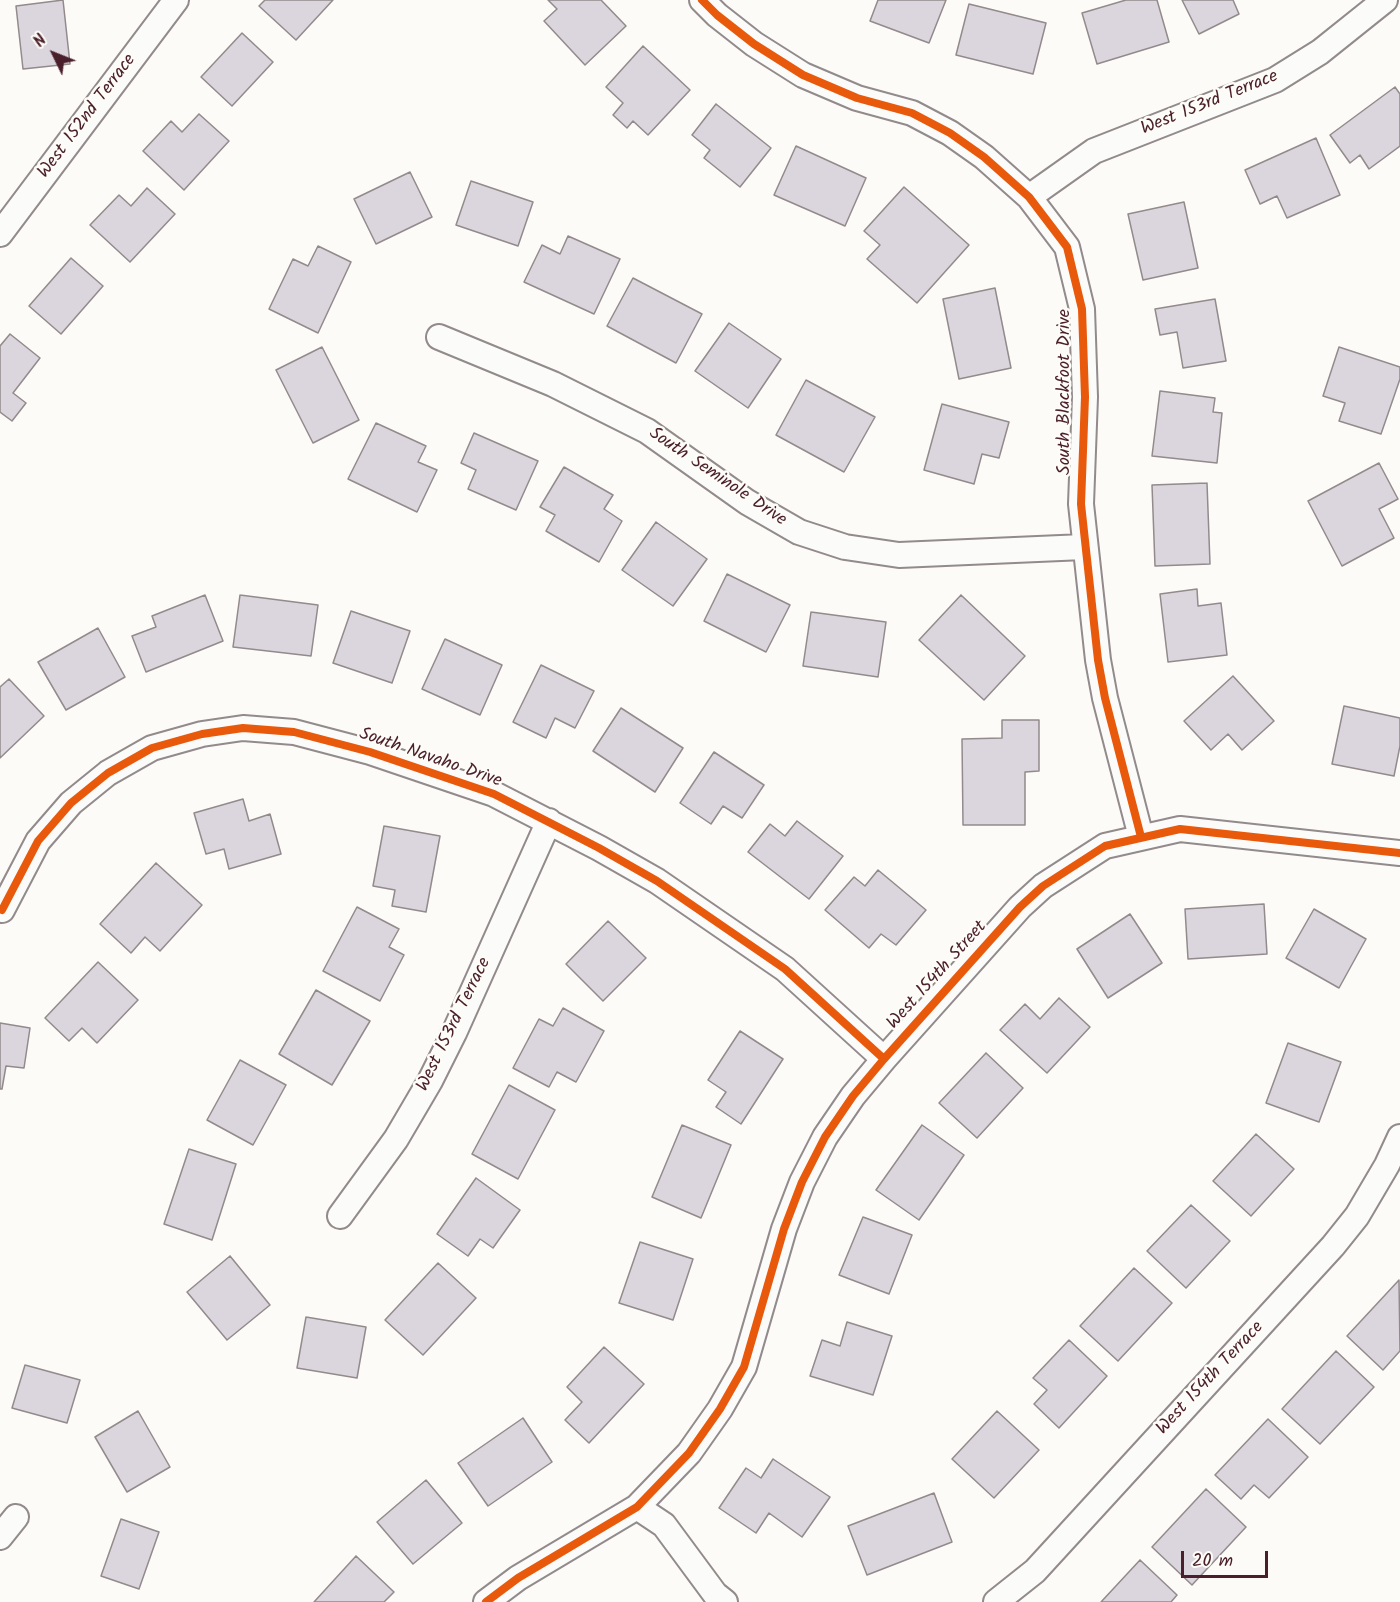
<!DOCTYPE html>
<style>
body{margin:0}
#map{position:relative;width:1400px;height:1602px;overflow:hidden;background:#fcfbf8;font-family:Kalam,sans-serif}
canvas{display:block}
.north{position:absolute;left:24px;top:24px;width:60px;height:60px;-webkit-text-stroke:4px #fdfcf7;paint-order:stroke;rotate:313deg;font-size:16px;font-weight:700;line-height:24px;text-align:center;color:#4a1f2b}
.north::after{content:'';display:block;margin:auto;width:21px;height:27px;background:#4a1f2b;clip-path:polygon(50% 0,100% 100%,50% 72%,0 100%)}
.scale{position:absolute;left:1181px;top:1551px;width:87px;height:27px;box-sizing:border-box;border:3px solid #4a1f2b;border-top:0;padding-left:8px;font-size:18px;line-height:21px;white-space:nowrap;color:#4a1f2b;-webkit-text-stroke:4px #fdfcf7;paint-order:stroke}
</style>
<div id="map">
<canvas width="1400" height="1602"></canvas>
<div class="north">N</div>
<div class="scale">20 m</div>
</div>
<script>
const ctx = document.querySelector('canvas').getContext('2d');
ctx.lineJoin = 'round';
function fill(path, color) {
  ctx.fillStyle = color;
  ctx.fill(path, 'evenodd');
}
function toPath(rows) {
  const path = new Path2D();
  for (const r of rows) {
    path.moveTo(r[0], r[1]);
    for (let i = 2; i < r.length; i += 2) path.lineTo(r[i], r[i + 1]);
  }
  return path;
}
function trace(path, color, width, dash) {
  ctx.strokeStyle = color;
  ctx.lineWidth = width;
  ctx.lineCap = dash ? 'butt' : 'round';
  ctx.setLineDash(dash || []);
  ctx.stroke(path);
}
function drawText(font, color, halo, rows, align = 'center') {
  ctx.font = font + ' Kalam,sans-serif';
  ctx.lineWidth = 5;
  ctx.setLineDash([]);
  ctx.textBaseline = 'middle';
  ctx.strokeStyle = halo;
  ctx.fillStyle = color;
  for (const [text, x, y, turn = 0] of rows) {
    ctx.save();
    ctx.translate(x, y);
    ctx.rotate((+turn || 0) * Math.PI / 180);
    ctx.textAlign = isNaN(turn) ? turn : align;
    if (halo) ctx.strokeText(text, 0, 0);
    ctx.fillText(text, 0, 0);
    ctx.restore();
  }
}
const building = toPath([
 [63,0,70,64,23,69,16,6,63,0],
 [265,0,333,0,296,40,259,6,265,0],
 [548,0,601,0,626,26,585,65,544,21,557,9,548,0],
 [878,0,946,0,929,43,870,21,878,0],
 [1126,0,1157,0,1169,42,1097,64,1082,13,1126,0],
 [1182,0,1233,0,1239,14,1199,34,1182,0],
 [969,4,1046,23,1033,74,956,55,969,4],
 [242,33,273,62,232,106,201,77,242,33],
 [643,46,690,90,648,135,633,121,627,128,613,115,623,103,606,87,643,46],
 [1395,87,1400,94,1400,146,1369,169,1360,155,1350,163,1330,135,1395,87],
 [716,104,771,148,740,187,704,158,710,150,692,135,716,104],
 [199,114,229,141,184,190,143,151,171,121,182,132,199,114],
 [1316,138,1340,195,1287,218,1277,196,1260,204,1245,170,1316,138],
 [796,146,866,178,845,226,774,195,796,146],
 [410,172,432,217,376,244,354,199,410,172],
 [471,181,533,202,518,246,456,225,471,181],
 [904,187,969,245,917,303,867,259,880,245,864,231,904,187],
 [147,188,175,214,130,262,90,225,119,195,131,206,147,188],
 [1184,202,1198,268,1143,280,1128,214,1184,202],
 [568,236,620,259,594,314,524,282,542,245,560,254,568,236],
 [318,246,351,262,318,333,269,309,293,259,308,266,318,246],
 [71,258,103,286,61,334,29,306,71,258],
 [633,278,702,314,676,363,607,326,633,278],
 [995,288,1011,368,959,379,943,299,995,288],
 [1215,299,1226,361,1183,368,1177,332,1160,335,1155,309,1215,299],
 [729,323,781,359,748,408,695,371,729,323],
 [10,334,40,358,13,393,26,403,12,421,0,412,0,346,10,334],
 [322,347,359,420,313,443,276,370,322,347],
 [1339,347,1400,367,1400,379,1381,434,1339,421,1345,403,1323,396,1339,347],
 [806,380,875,417,844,472,776,435,806,380],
 [1160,391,1215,398,1213,412,1222,413,1217,463,1152,456,1160,391],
 [942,404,1009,422,999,458,982,454,974,484,924,470,942,404],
 [376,423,426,446,418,462,437,470,417,512,348,479,376,423],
 [474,433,538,461,516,510,468,489,476,470,461,463,474,433],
 [1379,463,1398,499,1379,509,1394,538,1342,566,1308,501,1379,463],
 [564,467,613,495,604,509,622,521,599,562,546,531,555,515,540,507,564,467],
 [1207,483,1210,564,1155,566,1152,485,1207,483],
 [656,522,707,559,673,606,622,570,656,522],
 [727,574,790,605,766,652,704,621,727,574],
 [1197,589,1198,606,1221,603,1227,655,1168,662,1160,594,1197,589],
 [205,595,223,641,146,672,132,636,156,627,152,616,205,595],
 [240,595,318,605,311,656,233,647,240,595],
 [961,595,1025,656,984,700,919,640,961,595],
 [351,611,410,631,392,683,333,663,351,611],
 [811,612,886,622,878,677,803,666,811,612],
 [98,628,125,677,66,710,38,662,98,628],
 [445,639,502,665,480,715,422,689,445,639],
 [541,665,594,691,575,728,555,718,546,738,513,722,541,665],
 [1233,676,1274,721,1242,750,1228,734,1211,750,1184,721,1233,676],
 [9,679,44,716,0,758,0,687,9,679],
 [1344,706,1400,718,1400,746,1394,776,1332,764,1344,706],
 [621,708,683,748,655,792,593,751,621,708],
 [1002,720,1039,720,1039,771,1025,772,1025,825,963,825,962,739,1002,738,1002,720],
 [714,752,764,785,742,818,723,806,711,824,680,803,714,752],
 [243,799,249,821,270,814,281,854,229,869,224,849,206,854,194,813,243,799],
 [797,821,843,856,809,899,748,852,770,824,785,836,797,821],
 [384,826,440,836,426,912,392,906,395,890,373,886,384,826],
 [156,863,202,905,160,951,145,937,131,953,100,924,156,863],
 [878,870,926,910,896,945,881,934,869,948,825,910,854,877,865,886,878,870],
 [1264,904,1267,954,1188,959,1185,909,1264,904],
 [357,907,399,929,389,947,404,955,380,1001,323,971,357,907],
 [1314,909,1366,939,1339,988,1286,958,1314,909],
 [1130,914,1162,963,1108,998,1077,949,1130,914],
 [608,921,646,958,603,1001,566,964,608,921],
 [98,962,138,1000,97,1043,82,1028,69,1041,45,1018,98,962],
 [316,990,370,1021,332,1085,279,1054,316,990],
 [1059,998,1090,1027,1047,1073,1000,1030,1025,1004,1040,1019,1059,998],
 [563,1008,604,1031,576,1082,557,1072,549,1087,513,1068,539,1019,553,1026,563,1008],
 [0,1023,30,1028,24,1068,6,1066,2,1089,0,1089,0,1023],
 [740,1031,783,1059,741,1124,716,1107,726,1092,708,1080,740,1031],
 [1288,1043,1341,1062,1319,1122,1266,1103,1288,1043],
 [986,1053,1023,1088,977,1138,939,1103,986,1053],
 [240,1060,286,1085,253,1145,207,1120,240,1060],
 [509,1085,555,1110,518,1179,472,1154,509,1085],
 [682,1125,731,1145,701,1218,652,1197,682,1125],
 [922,1125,964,1155,919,1220,876,1190,922,1125],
 [1256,1134,1294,1169,1251,1216,1213,1181,1256,1134],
 [189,1149,236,1164,212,1240,164,1224,189,1149],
 [476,1178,520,1210,493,1248,480,1239,468,1256,437,1234,476,1178],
 [1191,1205,1230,1241,1186,1288,1147,1251,1191,1205],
 [863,1217,912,1235,889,1294,839,1275,863,1217],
 [640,1242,693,1259,673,1320,619,1303,640,1242],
 [230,1256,270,1305,227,1340,187,1292,230,1256],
 [438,1263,476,1298,423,1355,385,1320,438,1263],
 [1134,1268,1172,1303,1118,1361,1080,1326,1134,1268],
 [1399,1280,1400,1351,1383,1370,1347,1336,1399,1280],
 [306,1317,366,1327,357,1378,297,1368,306,1317],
 [847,1322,892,1336,873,1395,810,1376,822,1340,840,1346,847,1322],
 [1069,1340,1107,1376,1059,1428,1034,1404,1047,1390,1033,1378,1069,1340],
 [604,1347,644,1384,589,1443,565,1420,582,1402,567,1387,604,1347],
 [1336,1351,1374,1387,1320,1444,1282,1409,1336,1351],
 [25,1365,80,1380,67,1423,12,1408,25,1365],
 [138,1411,170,1467,127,1492,95,1437,138,1411],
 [997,1411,1039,1450,994,1498,952,1459,997,1411],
 [523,1418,552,1462,488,1506,458,1463,523,1418],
 [1268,1419,1308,1457,1269,1498,1254,1485,1241,1499,1215,1475,1268,1419],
 [773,1459,830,1497,802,1537,769,1513,756,1533,719,1508,746,1468,761,1478,773,1459],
 [426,1480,462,1523,413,1564,377,1522,426,1480],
 [1206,1489,1246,1527,1192,1585,1152,1547,1206,1489],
 [934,1493,952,1542,867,1575,848,1526,934,1493],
 [121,1519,159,1532,139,1589,101,1576,121,1519],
 [356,1556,394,1592,384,1602,314,1602,356,1556],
 [1140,1560,1177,1595,1171,1602,1101,1602,1140,1560]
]);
fill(building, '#dbd6dd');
trace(building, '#928a8b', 1.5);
const street = toPath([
 [702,0,717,15,754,44,803,75,857,98,912,113,950,133,984,157,1029,197,1067,247,1082,309,1085,397,1081,504,1098,660,1105,698,1141,837],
 [1029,197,1094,151,1275,80,1320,52,1385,0],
 [0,234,176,0],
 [439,337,553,384,647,431,747,502,799,532,845,547,899,555,1084,547],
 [2,910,38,841,71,803,108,773,152,748,202,734,243,728,294,732,370,752,494,794,599,848,657,881,785,969,884,1059],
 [340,1216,396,1139,430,1081,454,1033,549,821],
 [637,1507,664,1525,715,1594,725,1602],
 [0,1537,16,1517],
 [486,1602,518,1578,637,1507,689,1453,720,1409,744,1367,784,1229,802,1182,825,1137,853,1096,884,1059,1020,907,1043,886,1105,846,1180,829,1400,853],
 [996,1602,1035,1571,1333,1246,1357,1216,1387,1165,1400,1137]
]);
trace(street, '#928a8b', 28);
trace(street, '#fbfbf9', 24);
trace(toPath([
 [702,0,717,15,754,44,803,75,857,98,912,113,950,133,984,157,1029,197,1067,247,1082,309,1085,397,1081,504,1098,660,1105,698,1141,837],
 [2,910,38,841,71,803,108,773,152,748,202,734,243,728,294,732,370,752,494,794,599,848,657,881,785,969,884,1059],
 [486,1602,518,1578,637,1507,689,1453,720,1409,744,1367,784,1229,802,1182,825,1137,853,1096,884,1059,1020,907,1043,886,1105,846,1180,829,1400,853]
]), '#e8590c', 8);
drawText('18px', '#4a1f2b', '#fdfcf7', [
 ["West 153rd Terrace",1210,104,-22],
 ["West 152nd Terrace",88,117,-53],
 ["South Blackfoot Drive",1066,392,-90],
 ["South Seminole Drive",717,478,34],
 ["South Navaho Drive",430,759,19],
 ["West 154th Street",938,976,-48],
 ["West 153rd Terrace",455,1025,-64],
 ["West 154th Terrace",1211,1379,-47]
]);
</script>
